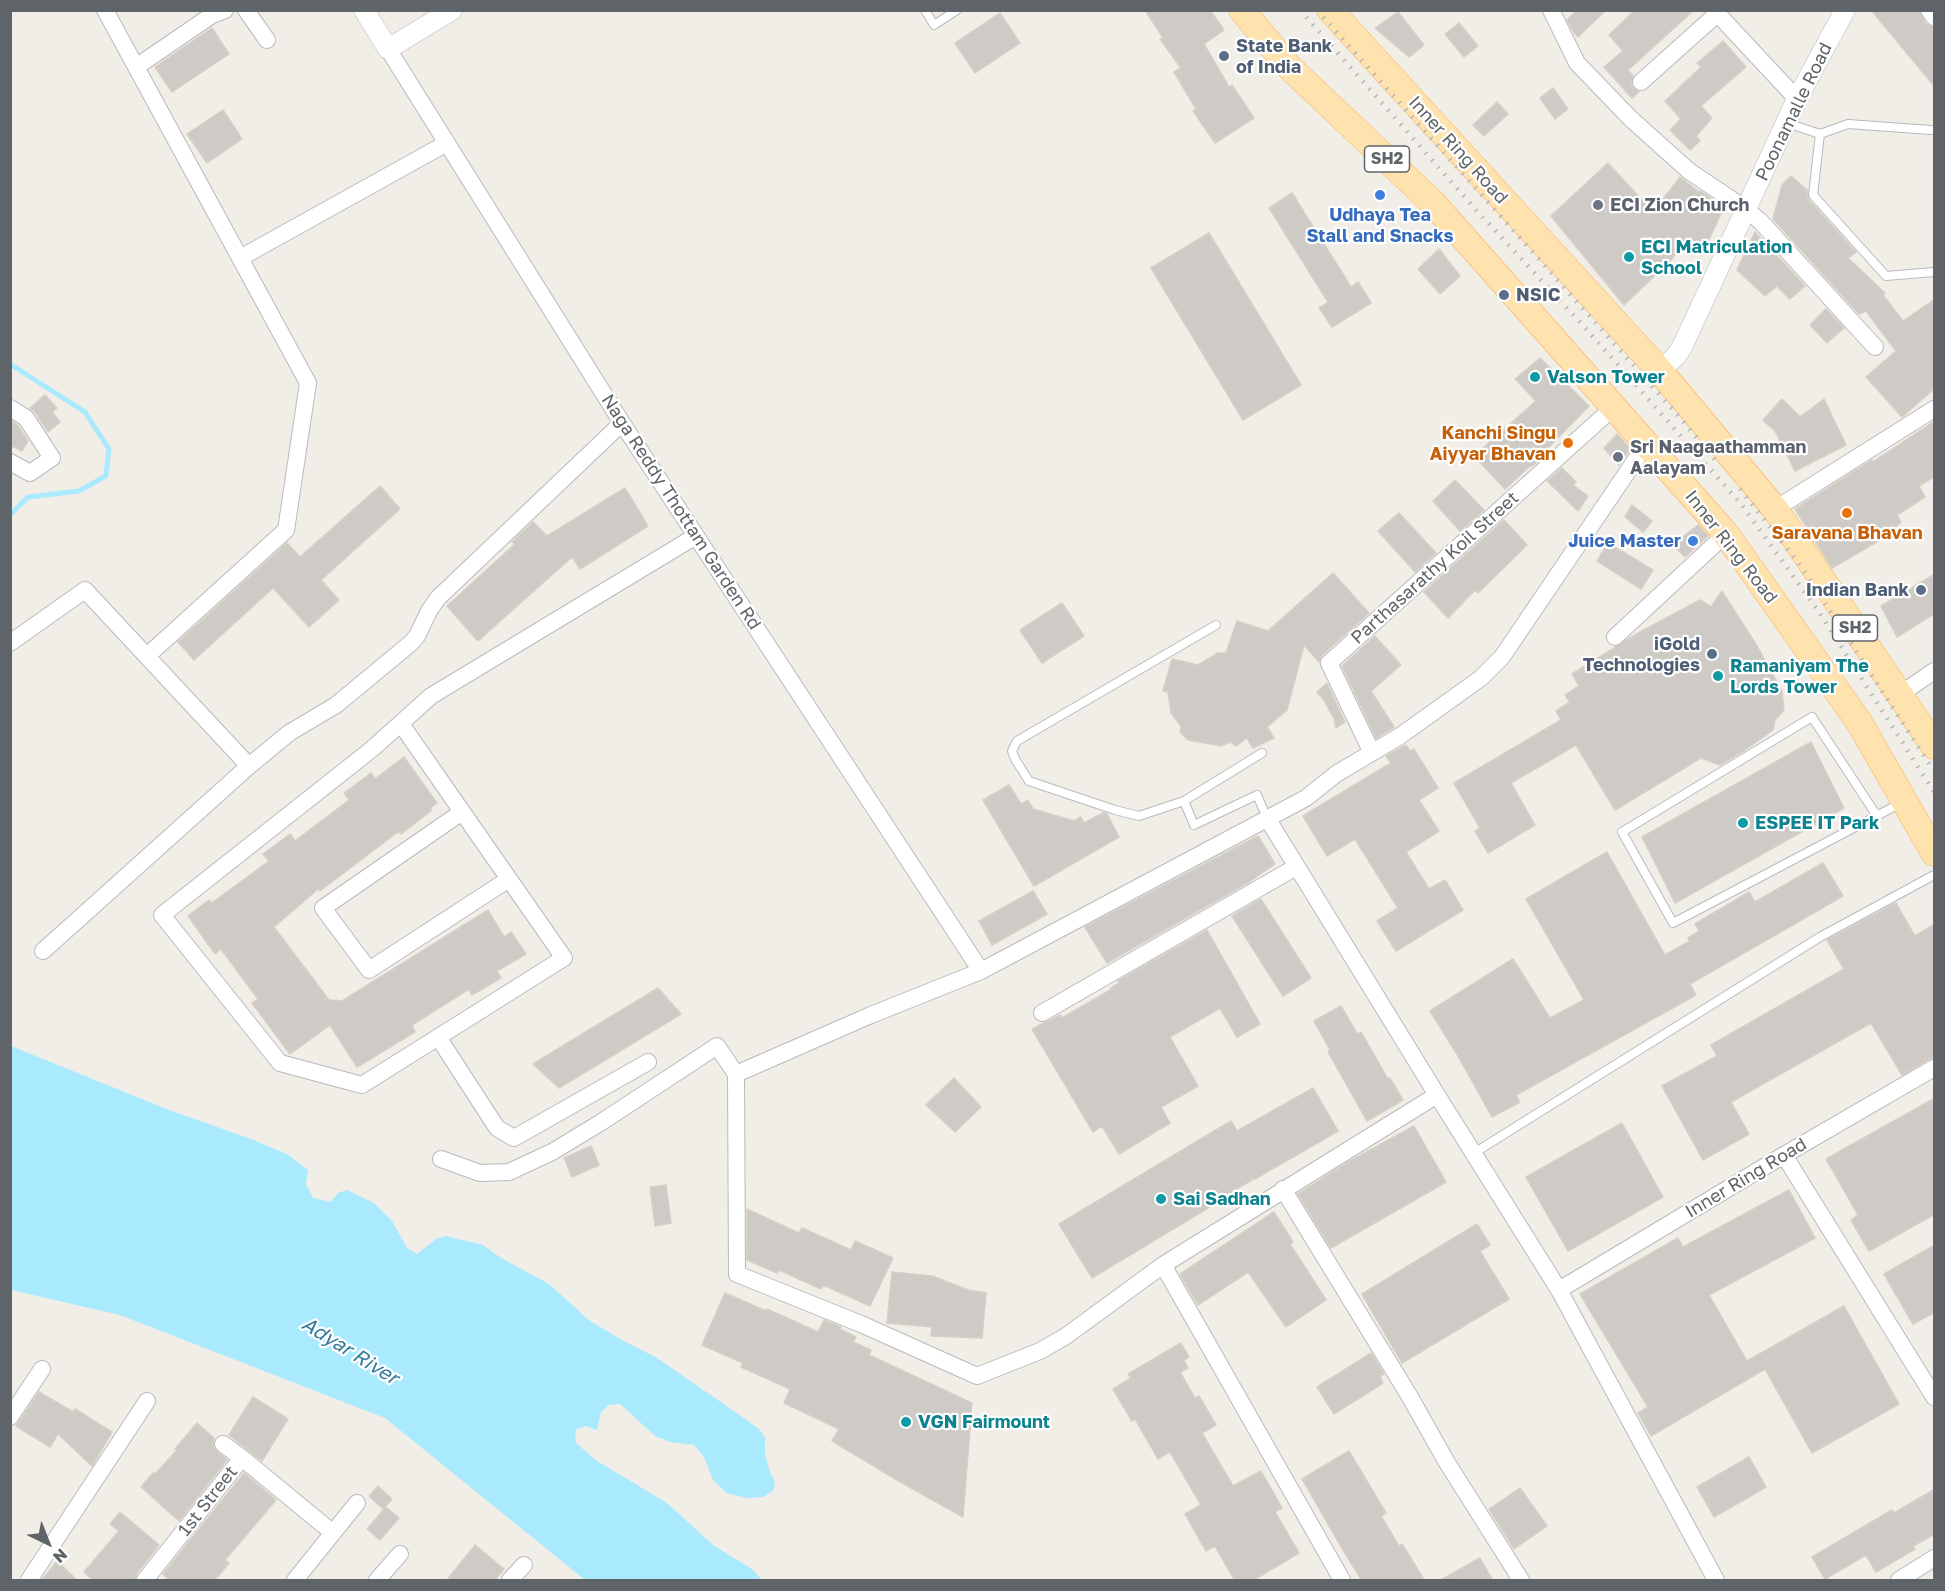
<!DOCTYPE html>
<style>
body{margin:0}
#map{position:relative;width:1945px;height:1591px;overflow:hidden;background:#f1ede7;font-family:"Golos Text",sans-serif}
canvas{display:block}
.frame{position:absolute;inset:0;border:12px solid #5e6468;pointer-events:none}
.north{position:absolute;left:18px;top:1513px;width:60px;height:60px;-webkit-text-stroke:4px #fff;paint-order:stroke;rotate:137deg;font-size:16px;font-weight:700;line-height:24px;text-align:center;color:#5e6468}
.north::after{content:'';display:block;margin:auto;width:21px;height:27px;background:#5e6468;clip-path:polygon(50% 0,100% 100%,50% 72%,0 100%)}
</style>
<div id="map">
<canvas width="1945" height="1591"></canvas>
<div class="frame"></div>
<div class="north">N</div>
</div>
<script>
const ctx = document.querySelector('canvas').getContext('2d');
ctx.lineJoin = 'round';
function fill(path, color) {
  ctx.fillStyle = color;
  ctx.fill(path, 'evenodd');
}
function toPath(rows) {
  const path = new Path2D();
  for (const r of rows) {
    path.moveTo(r[0], r[1]);
    for (let i = 2; i < r.length; i += 2) path.lineTo(r[i], r[i + 1]);
  }
  return path;
}
function trace(path, color, width, dash) {
  ctx.strokeStyle = color;
  ctx.lineWidth = width;
  ctx.lineCap = dash ? 'butt' : 'round';
  ctx.setLineDash(dash || []);
  ctx.stroke(path);
}
function drawText(font, color, halo, rows, align = 'center') {
  ctx.font = font + ' "Golos Text",sans-serif';
  ctx.lineWidth = 4.5;
  ctx.setLineDash([]);
  ctx.textBaseline = 'middle';
  ctx.strokeStyle = halo;
  ctx.fillStyle = color;
  for (const [text, x, y, turn = 0] of rows) {
    ctx.save();
    ctx.translate(x, y);
    ctx.rotate((+turn || 0) * Math.PI / 180);
    ctx.textAlign = isNaN(turn) ? turn : align;
    if (halo) ctx.strokeText(text, 0, 0);
    ctx.fillText(text, 0, 0);
    ctx.restore();
  }
}
fill(toPath([
 [11,1046,169,1110,251,1139,287,1154,308,1170,306,1184,313,1198,331,1202,338,1193,347,1190,374,1203,392,1221,407,1248,417,1254,436,1239,446,1236,483,1245,501,1258,549,1284,590,1321,622,1340,657,1358,744,1418,759,1429,765,1437,765,1454,769,1469,775,1482,773,1491,763,1497,746,1498,727,1493,713,1480,704,1457,694,1445,670,1442,655,1436,620,1404,609,1405,601,1412,597,1430,586,1426,577,1429,575,1433,576,1443,597,1461,667,1503,713,1545,752,1569,762,1580,585,1580,385,1418,120,1315,11,1290]
]), '#a9eaff');
trace(toPath([
 [10,364,85,412,109,449,106,476,79,491,28,497,10,515]
]), '#a9eaff', 5);
const building = toPath([
 [1145,10,1210,10,1224,30,1204,44,1229,87,1232,85,1254,118,1215,143,1193,111,1196,109,1174,72,1181,68,1160,39,1163,38,1145,10],
 [1577,10,1606,10,1578,37,1573,31,1567,20,1577,10],
 [1635,10,1694,10,1628,70,1633,76,1631,85,1634,89,1639,92,1632,98,1604,67,1623,51,1609,35,1635,10],
 [1871,10,1919,10,1926,24,1935,27,1935,87,1871,10],
 [1398,12,1424,45,1409,57,1375,28,1398,12],
 [1000,13,1020,43,975,73,955,43,1000,13],
 [1459,23,1478,46,1464,57,1445,34,1459,23],
 [212,28,229,54,172,92,155,67,212,28],
 [1723,41,1746,67,1701,106,1712,118,1696,136,1700,141,1690,150,1670,130,1681,119,1665,101,1701,67,1697,63,1723,41],
 [1553,88,1568,109,1555,119,1540,98,1553,88],
 [1497,102,1508,114,1484,136,1473,125,1497,102],
 [223,110,242,139,207,163,187,134,223,110],
 [1608,163,1653,212,1680,177,1699,192,1700,191,1724,207,1705,248,1688,238,1670,261,1624,305,1551,216,1608,163],
 [1791,176,1807,190,1808,199,1856,252,1848,258,1885,293,1883,295,1903,321,1935,299,1935,388,1902,417,1866,377,1896,351,1866,311,1859,314,1773,219,1782,185,1791,176],
 [1292,193,1351,287,1358,282,1371,303,1332,327,1319,308,1328,302,1269,208,1292,193],
 [1755,232,1805,286,1790,299,1777,286,1765,296,1737,270,1755,232],
 [1209,233,1301,385,1243,420,1151,268,1209,233],
 [1439,249,1460,276,1440,294,1418,269,1439,249],
 [1826,309,1844,328,1827,343,1810,325,1826,309],
 [1540,358,1589,406,1545,451,1547,453,1532,466,1531,465,1505,489,1474,456,1536,401,1515,379,1540,358],
 [45,395,57,408,52,412,60,422,48,432,35,412,30,408,45,395],
 [1782,399,1800,417,1824,399,1846,445,1795,471,1775,431,1763,420,1782,399],
 [1935,421,1935,476,1919,486,1925,497,1897,515,1901,522,1885,537,1832,568,1795,509,1872,460,1873,462,1935,421],
 [13,422,18,426,28,441,22,451,10,445,10,424,13,422],
 [1617,434,1630,449,1619,465,1604,448,1617,434],
 [1562,468,1576,482,1573,485,1588,496,1578,511,1547,481,1562,468],
 [1455,480,1484,510,1460,531,1433,501,1455,480],
 [380,486,400,509,321,580,339,600,309,627,273,588,194,660,178,642,287,543,300,557,380,486],
 [625,488,648,526,580,569,572,557,478,641,447,606,515,544,512,542,533,522,547,536,625,488],
 [1632,505,1652,521,1643,532,1625,517,1632,505],
 [1399,513,1436,553,1415,572,1378,531,1399,513],
 [1504,520,1527,545,1478,593,1475,590,1448,618,1424,592,1504,520],
 [1698,525,1708,536,1685,557,1673,545,1698,525],
 [1608,543,1653,570,1641,589,1597,561,1608,543],
 [1333,573,1369,613,1322,655,1319,662,1304,645,1287,710,1267,727,1274,738,1253,748,1247,738,1236,746,1230,742,1221,746,1188,740,1180,732,1181,726,1171,713,1168,692,1163,691,1172,659,1198,665,1218,653,1226,653,1237,621,1268,631,1333,573],
 [1935,574,1935,613,1897,637,1881,606,1935,574],
 [1722,591,1757,646,1782,691,1784,710,1775,720,1773,730,1745,750,1720,765,1701,758,1615,810,1576,745,1511,783,1535,825,1488,853,1475,831,1480,828,1454,783,1561,720,1556,711,1570,702,1565,695,1579,686,1572,674,1640,632,1700,600,1711,607,1722,591],
 [1062,603,1084,636,1042,663,1020,630,1062,603],
 [1375,636,1401,665,1371,691,1394,727,1376,738,1342,666,1375,636],
 [1327,683,1345,722,1336,728,1334,719,1324,700,1317,692,1327,683],
 [1811,742,1844,808,1675,903,1642,837,1811,742],
 [1406,745,1410,751,1414,749,1438,788,1419,800,1439,831,1406,852,1429,889,1445,880,1463,910,1396,951,1377,921,1398,908,1355,839,1327,856,1303,816,1391,763,1386,756,1406,745],
 [404,757,437,803,430,808,432,810,401,834,399,831,320,891,318,889,274,927,329,1000,342,1001,488,910,504,937,511,932,526,954,497,971,501,978,472,995,469,989,412,1025,415,1032,357,1067,330,1025,290,1054,252,1003,258,999,221,949,215,954,188,916,209,900,212,903,269,861,263,854,290,834,295,841,349,800,344,793,371,773,375,779,404,757],
 [1009,785,1021,804,1028,800,1033,809,1074,821,1081,817,1084,823,1103,813,1107,814,1119,837,1034,886,983,800,1009,785],
 [1258,836,1275,864,1249,882,1107,963,1085,927,1258,836],
 [1607,852,1665,955,1690,941,1688,938,1699,931,1695,924,1749,892,1755,902,1823,863,1843,896,1690,984,1696,995,1516,1095,1520,1102,1492,1117,1458,1056,1430,1011,1513,959,1550,1018,1584,1000,1526,899,1607,852],
 [1033,891,1047,914,992,945,979,921,1033,891],
 [1261,899,1311,978,1283,996,1232,916,1261,899],
 [1896,903,1915,936,1935,924,1935,1058,1929,1059,1902,1075,1871,1023,1731,1102,1749,1134,1703,1160,1662,1086,1717,1056,1711,1045,1844,969,1827,940,1896,903],
 [1207,930,1260,1024,1237,1037,1220,1008,1170,1037,1198,1086,1161,1107,1170,1123,1119,1154,1102,1126,1093,1132,1032,1029,1060,1015,1062,1018,1112,989,1111,988,1119,983,1118,981,1207,930],
 [658,988,681,1014,559,1088,533,1064,658,988],
 [1341,1006,1358,1035,1361,1032,1388,1079,1390,1078,1403,1100,1367,1121,1328,1052,1330,1050,1314,1021,1341,1006],
 [954,1078,981,1107,955,1132,926,1105,954,1078],
 [1313,1088,1338,1131,1255,1179,1250,1177,1252,1180,1223,1197,1223,1199,1092,1278,1059,1224,1231,1121,1237,1131,1313,1088],
 [1935,1098,1935,1214,1869,1251,1851,1220,1858,1215,1826,1159,1935,1098],
 [1622,1123,1663,1197,1568,1251,1526,1177,1622,1123],
 [1414,1126,1446,1182,1331,1248,1298,1194,1350,1161,1414,1126],
 [591,1146,599,1165,572,1177,564,1158,591,1146],
 [666,1185,671,1223,655,1226,650,1187,666,1185],
 [1789,1190,1815,1238,1709,1295,1747,1361,1844,1306,1899,1404,1812,1453,1765,1369,1651,1436,1638,1413,1648,1407,1580,1294,1678,1238,1683,1247,1789,1190],
 [747,1209,799,1233,802,1228,851,1250,855,1241,893,1258,870,1306,823,1285,821,1289,779,1270,777,1273,747,1260,747,1209],
 [1274,1212,1293,1242,1290,1244,1326,1300,1286,1327,1248,1272,1198,1305,1180,1274,1274,1212],
 [1477,1224,1490,1245,1480,1251,1509,1299,1402,1363,1362,1294,1477,1224],
 [1935,1245,1935,1312,1913,1324,1884,1274,1935,1245],
 [892,1272,932,1276,968,1290,986,1293,982,1338,931,1336,932,1327,887,1323,892,1272],
 [725,1293,766,1311,767,1309,818,1332,824,1320,841,1327,840,1329,856,1337,853,1342,871,1350,869,1355,972,1403,963,1517,897,1480,832,1441,839,1429,784,1403,790,1389,741,1367,743,1363,702,1345,725,1293],
 [1181,1343,1189,1357,1184,1360,1188,1368,1180,1372,1195,1398,1199,1396,1216,1425,1202,1433,1233,1486,1261,1471,1282,1508,1275,1512,1299,1553,1252,1581,1235,1581,1215,1546,1206,1551,1185,1514,1201,1505,1170,1452,1158,1459,1135,1419,1132,1421,1113,1389,1131,1378,1128,1374,1181,1343],
 [1371,1353,1384,1374,1380,1377,1383,1383,1334,1414,1317,1387,1371,1353],
 [39,1392,73,1412,75,1409,112,1432,92,1466,58,1434,50,1447,16,1426,39,1392],
 [253,1397,288,1419,262,1461,229,1435,253,1397],
 [197,1423,214,1438,213,1443,214,1449,227,1460,179,1521,141,1487,153,1473,155,1474,177,1450,175,1449,197,1423],
 [1349,1451,1386,1513,1381,1516,1399,1546,1402,1544,1425,1581,1362,1581,1340,1545,1302,1479,1349,1451],
 [1749,1457,1766,1487,1714,1517,1697,1487,1749,1457],
 [244,1473,276,1500,225,1560,229,1563,214,1581,170,1581,163,1574,244,1473],
 [378,1486,392,1499,383,1509,369,1496,378,1486],
 [1520,1488,1547,1526,1514,1549,1489,1509,1520,1488],
 [1935,1489,1935,1534,1913,1546,1915,1549,1876,1572,1866,1555,1825,1579,1812,1557,1892,1510,1894,1513,1935,1489],
 [386,1507,399,1518,380,1540,367,1529,386,1507],
 [120,1512,159,1545,137,1573,135,1581,94,1581,84,1572,119,1531,110,1524,120,1512],
 [475,1545,504,1569,494,1581,446,1581,475,1545],
 [1480,1558,1493,1581,1439,1581,1480,1558],
 [57,1561,78,1581,41,1581,57,1561]
]);
fill(building, '#cecac6');
trace(building, '#d7cec5', 1.5);
const service = toPath([
 [925,10,934,25,957,10],
 [1787,123,1820,134,1813,195,1886,276,1934,272],
 [1820,134,1848,124,1931,130],
 [1216,625,1017,741,1012,751,1015,759,1029,781,1115,810,1139,816,1184,801,1194,825,1257,795,1267,818],
 [1184,801,1262,753],
 [1877,816,1812,717,1622,832,1673,923,1901,803],
 [1474,1153,1820,937,1934,875]
]);
const minor = toPath([
 [105,10,308,383,286,530,147,656],
 [246,10,267,40],
 [1551,10,1577,63,1631,119,1689,171,1747,210,1761,222,1875,347],
 [1714,10,1797,99],
 [1929,10,1934,17],
 [388,49,622,423,981,971],
 [136,67,212,15,225,10],
 [1641,82,1717,14],
 [240,258,447,143],
 [10,408,26,418,52,458,30,473,10,462],
 [1775,509,1934,409],
 [1615,637,1726,534],
 [10,643,85,590,249,766],
 [1899,695,1934,671],
 [401,724,564,958,362,1085,280,1063,162,915,372,749,431,696,696,536],
 [1372,753,1329,663,1614,407],
 [462,812,323,908,369,970,509,879],
 [1267,818,1437,1095,1559,1290,1716,1580],
 [43,951,249,766,289,733,336,705,411,643,417,636,429,611,438,598,622,423],
 [1042,1013,1296,867],
 [438,1037,497,1128,514,1138,648,1062],
 [1437,1095,1163,1265,1066,1336,1040,1351,977,1376,861,1324,737,1274,736,1074,871,1015,981,971,1306,798,1336,774,1400,736,1481,678,1502,657,1647,443],
 [1784,1155,1934,1397],
 [441,1159,480,1173,509,1172,552,1152,600,1123,717,1046,736,1074],
 [1283,1189,1410,1397,1446,1461,1521,1580],
 [1163,1265,1342,1580],
 [1559,1290,1784,1155,1934,1068],
 [10,1417,42,1369],
 [223,1444,242,1458],
 [29,1580,147,1401],
 [145,1580,242,1458,333,1533],
 [295,1580,357,1503],
 [377,1580,400,1554],
 [510,1580,524,1565],
 [1899,1580,1934,1558]
]);
const tertiary = toPath([
 [364,10,388,49,452,10],
 [1660,371,1676,356,1682,347,1797,99,1845,10]
]);
const primary = toPath([
 [1242,10,1288,66,1433,203,1726,534,1859,722,1934,853],
 [1330,10,1660,371,1775,509,1934,746]
]);
trace(service, '#b7bbbe', 10);
trace(minor, '#b7bbbe', 18);
trace(tertiary, '#b7bbbe', 21);
trace(primary, '#fbae56', 27);
trace(service, '#fff', 8);
trace(minor, '#fff', 16);
trace(tertiary, '#fff', 20);
trace(primary, '#ffe3ae', 26);
trace(toPath([
 [1300,10,1476,210,1580,322,1741,504,1819,612,1934,792],
 [1317,10,1675,412,1717,462],
 [1740,489,1800,565,1934,771]
]), '#b4b5b6', 4.5, [1.5, 8]);
for (const [x, y, r, color] of [
 [1224,56,6,"#5c6f8a"],
 [1380,195,6,"#3f7fe0"],
 [1598,205,6,"#6b7280"],
 [1629,257,6,"#0f9aa8"],
 [1504,295,6,"#5c6f8a"],
 [1535,377,6,"#0f9aa8"],
 [1568,443,6,"#e8710a"],
 [1618,457,6,"#6b7280"],
 [1847,513,6,"#e8710a"],
 [1693,541,6,"#3f7fe0"],
 [1921,590,6,"#5c6f8a"],
 [1712,654,6,"#5c6f8a"],
 [1718,676,6,"#0f9aa8"],
 [1743,823,6,"#0f9aa8"],
 [1161,1199,6,"#0f9aa8"],
 [906,1422,6,"#0f9aa8"]
]) {
  const dot = new Path2D();
  dot.arc(x, y, r, 0, 2 * Math.PI);
  ctx.fillStyle = color;
  ctx.fill(dot);
  trace(dot, '#fff', 2);
}
for (const [x, y, w] of [
 [1387,159,45],
 [1855,628,45]
]) {
  const box = new Path2D();
  box.roundRect(x - w / 2, y - 13, w, 26, 4.5);
  ctx.fillStyle = '#fff';
  ctx.fill(box);
  trace(box, '#5e6468', 1.5);
}
drawText('bold 16px', '#5e6468', null, [
 ["SH2",1387,159],
 ["SH2",1855,628]
]);
drawText('bold 18px', '#4e5e75', '#fff', [
 ["State Bank",1236,46],
 ["of India",1236,67],
 ["NSIC",1516,295],
 ["Indian Bank",1909,590,"right"],
 ["iGold",1700,644,"right"],
 ["Technologies",1700,665,"right"]
], 'left');
drawText('18px', '#5e6468', '#fff', [
 ["Poonamalle Road",1794,112,-64],
 ["Inner Ring Road",1458,150,48],
 ["Naga Reddy Thottam Garden Rd",681,512,57],
 ["Inner Ring Road",1731,547,52],
 ["Parthasarathy Koil Street",1435,568,-42],
 ["Inner Ring Road",1746,1178,-31],
 ["1st Street",208,1501,-52]
]);
drawText('bold 18px', '#5b616d', '#fff', [
 ["ECI Zion Church",1610,205],
 ["Sri Naagaathamman",1630,447],
 ["Aalayam",1630,468]
], 'left');
drawText('bold 18px', '#366cbe', '#fff', [
 ["Udhaya Tea",1380,215],
 ["Stall and Snacks",1380,236],
 ["Juice Master",1681,541,"right"]
]);
drawText('bold 18px', '#0d838f', '#fff', [
 ["ECI Matriculation",1641,247],
 ["School",1641,268],
 ["Valson Tower",1547,377],
 ["Ramaniyam The",1730,666],
 ["Lords Tower",1730,687],
 ["ESPEE IT Park",1755,823],
 ["Sai Sadhan",1173,1199],
 ["VGN Fairmount",918,1422]
], 'left');
drawText('bold 18px', '#c56008', '#fff', [
 ["Kanchi Singu",1556,433],
 ["Aiyyar Bhavan",1556,454],
 ["Saravana Bhavan",1847,533,"center"]
], 'right');
drawText('italic 20px', '#367c9d', '#fff', [
 ["Adyar River",350,1351,32]
]);
</script>
